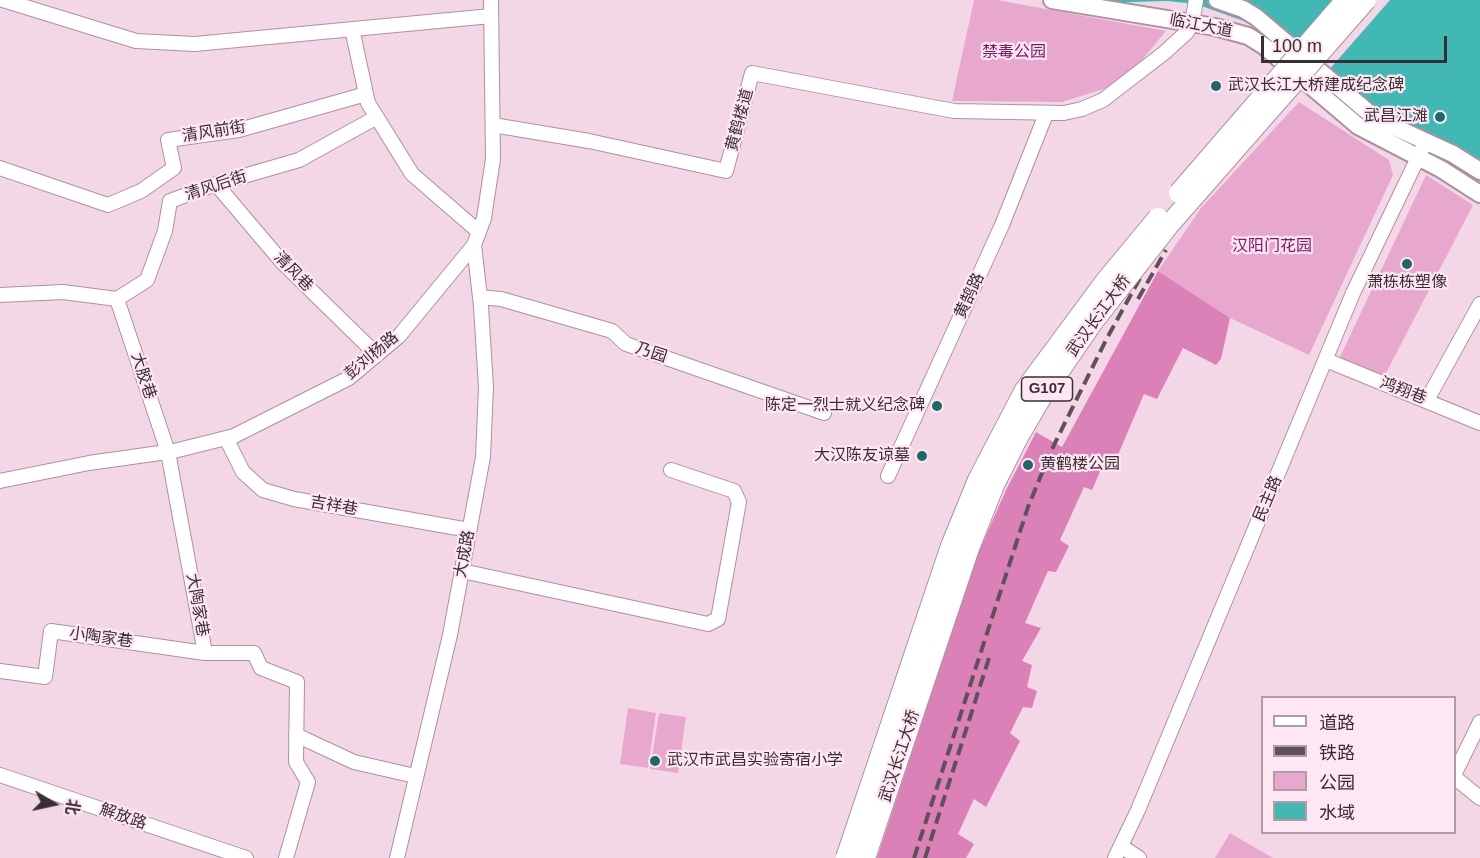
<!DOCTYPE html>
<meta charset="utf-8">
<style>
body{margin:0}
#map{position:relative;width:1480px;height:858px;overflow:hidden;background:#f4d7e7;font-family:Arial,"Noto Sans SC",sans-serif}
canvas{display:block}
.legend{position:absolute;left:1261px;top:696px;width:195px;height:138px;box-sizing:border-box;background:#fee6f3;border:2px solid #af9ca7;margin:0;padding:8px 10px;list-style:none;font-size:18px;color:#392e34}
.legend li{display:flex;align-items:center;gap:12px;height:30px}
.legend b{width:30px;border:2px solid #af9ca7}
.north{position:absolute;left:24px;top:774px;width:60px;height:60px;-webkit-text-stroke:4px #fee6f3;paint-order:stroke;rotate:99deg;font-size:16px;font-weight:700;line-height:24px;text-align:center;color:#392e34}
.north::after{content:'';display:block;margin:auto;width:21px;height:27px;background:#392e34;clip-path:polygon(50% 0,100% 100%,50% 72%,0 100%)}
.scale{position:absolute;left:1261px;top:36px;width:186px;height:27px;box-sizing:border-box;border:3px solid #392e34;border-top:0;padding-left:8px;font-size:18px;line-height:21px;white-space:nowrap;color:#392e34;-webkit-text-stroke:4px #fee6f3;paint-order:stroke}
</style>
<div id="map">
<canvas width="1480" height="858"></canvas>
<ul class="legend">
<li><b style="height:8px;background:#fff"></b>道路</li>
<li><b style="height:8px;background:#5f5159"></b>铁路</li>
<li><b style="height:16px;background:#e8a8cd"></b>公园</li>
<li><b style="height:16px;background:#42b8b5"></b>水域</li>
</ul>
<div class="north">北</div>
<div class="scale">100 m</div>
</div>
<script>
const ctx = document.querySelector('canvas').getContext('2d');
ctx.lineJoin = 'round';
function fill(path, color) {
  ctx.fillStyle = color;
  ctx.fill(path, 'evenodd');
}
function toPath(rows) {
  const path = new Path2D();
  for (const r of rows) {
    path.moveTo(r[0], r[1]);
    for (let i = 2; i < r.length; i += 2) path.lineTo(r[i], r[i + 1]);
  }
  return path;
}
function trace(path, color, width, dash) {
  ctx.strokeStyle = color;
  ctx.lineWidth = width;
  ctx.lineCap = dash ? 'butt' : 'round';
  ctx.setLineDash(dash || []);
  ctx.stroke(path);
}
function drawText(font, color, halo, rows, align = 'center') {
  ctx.font = font + ' Arial,"Noto Sans SC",sans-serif';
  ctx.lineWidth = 4.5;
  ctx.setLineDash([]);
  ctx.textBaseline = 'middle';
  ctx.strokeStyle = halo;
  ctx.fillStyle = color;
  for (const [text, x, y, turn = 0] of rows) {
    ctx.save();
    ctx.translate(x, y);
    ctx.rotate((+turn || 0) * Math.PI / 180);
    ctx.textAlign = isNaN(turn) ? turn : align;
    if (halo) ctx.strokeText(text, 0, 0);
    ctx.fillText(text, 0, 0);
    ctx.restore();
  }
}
fill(toPath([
 [974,0,997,0,1166,31,1137,66,1110,87,1062,102,952,101],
 [1299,102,1389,160,1393,175,1309,355,1230,318,1158,271,1201,208],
 [1426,175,1473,205,1383,379,1339,359],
 [628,708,656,713,648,768,620,764],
 [659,713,686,717,678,773,650,769],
 [1230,833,1273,858,1215,858]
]), '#e8a8cd');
fill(toPath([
 [1158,271,1230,318,1221,359,1216,365,1183,348,1157,399,1144,394,1112,469,1103,465,1092,490,1084,487,1060,540,1069,546,1056,572,1048,571,1025,623,1041,628,1022,661,1032,665,1027,687,1037,691,1032,708,1023,707,1010,733,1020,741,986,807,974,799,958,834,974,844,966,858,877,858,976,558,1006,490,1036,432,1062,447]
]), '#db81b8');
fill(toPath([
 [1046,0,1480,0,1480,177,1396,124,1252,24,1196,4,1167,1,1097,3]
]), '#42b8b5');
fill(toPath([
 [1334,0,1390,0,1321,79,1287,54]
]), '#f4d7e7');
const minor = toPath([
 [3,0,136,41,195,44,491,16],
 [352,29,368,103,412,174,479,232],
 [493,125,589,141,726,171,752,73,954,111,1064,113,1082,109,1103,100,1164,53,1187,32,1192,23,1196,0],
 [0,168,108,205,141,191,174,168,168,140,239,130,366,94],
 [216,184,282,262,377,355],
 [0,295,63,292,117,299,147,280,165,231,170,201,216,184,299,160,377,117],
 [480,297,501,299,612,331,626,344,824,413],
 [117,299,168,452,205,653,254,653,261,668,297,682,296,762,308,782,286,858],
 [1326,360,1480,423],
 [1427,400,1480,304],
 [226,438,243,472,263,490,294,499,469,530],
 [888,476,1002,225,1046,114],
 [0,481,89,463,174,451,234,436,349,378,399,336,474,245,484,218,493,159,491,0],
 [462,571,708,624,718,619,739,502,734,491,671,470],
 [0,671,45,677,51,631,205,653],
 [296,735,354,762,415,776],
 [0,775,246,858],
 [1454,775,1480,722],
 [1454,777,1480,798],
 [1121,846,1139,858],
 [397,858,450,635,483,457,486,388,481,306,474,245],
 [1115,858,1138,810,1353,293,1426,141]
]);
const major = toPath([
 [1052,0,1215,27,1248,36,1264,46,1358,126,1441,169,1480,194],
 [1217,0,1243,9,1256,17,1375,118,1453,154,1480,171]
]);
trace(minor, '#ac91a0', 16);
trace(major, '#ac91a0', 20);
trace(minor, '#fff', 14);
trace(major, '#fff', 16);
trace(toPath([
 [1138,299,1166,250],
 [914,858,1028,507,1051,451,1106,340,1145,269,1209,166,1352,0],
 [925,858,989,658]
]), '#5f5159', 4, [12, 6]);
const highwayBridge = toPath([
 [1179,193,1346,0],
 [846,858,951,546,978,480,1025,390,1105,282,1158,218],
 [865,858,969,548,994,485,1017,439,1042,396,1092,323,1168,226,1366,0]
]);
trace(highwayBridge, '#ac91a0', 22, []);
trace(highwayBridge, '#fff', 20);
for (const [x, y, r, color] of [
 [1216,86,6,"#1d6967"],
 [1440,117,6,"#1d6967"],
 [1407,264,6,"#1d6967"],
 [937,406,6,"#1d6967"],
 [922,456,6,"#1d6967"],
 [1028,465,6,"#1d6967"],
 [655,761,6,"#1d6967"]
]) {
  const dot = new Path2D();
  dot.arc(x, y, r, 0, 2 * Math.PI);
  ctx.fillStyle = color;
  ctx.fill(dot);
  trace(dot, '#fee6f3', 2);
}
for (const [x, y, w] of [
 [1047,389,51]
]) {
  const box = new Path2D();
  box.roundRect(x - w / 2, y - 12, w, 24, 4.5);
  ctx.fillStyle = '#fee6f3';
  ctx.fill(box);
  trace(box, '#392e34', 1.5);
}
drawText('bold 15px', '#392e34', null, [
 ["G107",1047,389]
]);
drawText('16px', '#392e34', '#fee6f3', [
 ["临江大道",1201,26,11],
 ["黄鹤楼道",740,120,-75],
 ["清风前街",214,132,-9],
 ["清风后街",216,186,-18],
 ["清风巷",293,272,46],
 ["黄鹄路",970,296,-65],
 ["武汉长江大桥",1099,316,-54],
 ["乃园",651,353,18],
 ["彭刘杨路",372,356,-40],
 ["大胶巷",143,376,72],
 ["鸿翔巷",1403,391,21],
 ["民主路",1268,499,-67],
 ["吉祥巷",334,506,10],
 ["大成路",465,554,-79],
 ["大陶家巷",197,605,80],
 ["小陶家巷",101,638,8],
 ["武汉长江大桥",900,756,-72],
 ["解放路",123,817,19]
]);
drawText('16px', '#821762', '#fee6f3', [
 ["禁毒公园",1014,53],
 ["汉阳门花园",1272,247]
]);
drawText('16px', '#392e34', '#fee6f3', [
 ["武汉长江大桥建成纪念碑",1228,86],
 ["武昌江滩",1428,117,"right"],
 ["萧栋栋塑像",1407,283,"center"],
 ["陈定一烈士就义纪念碑",925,406,"right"],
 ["大汉陈友谅墓",910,456,"right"],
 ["黄鹤楼公园",1040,465],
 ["武汉市武昌实验寄宿小学",667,761]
], 'left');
</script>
